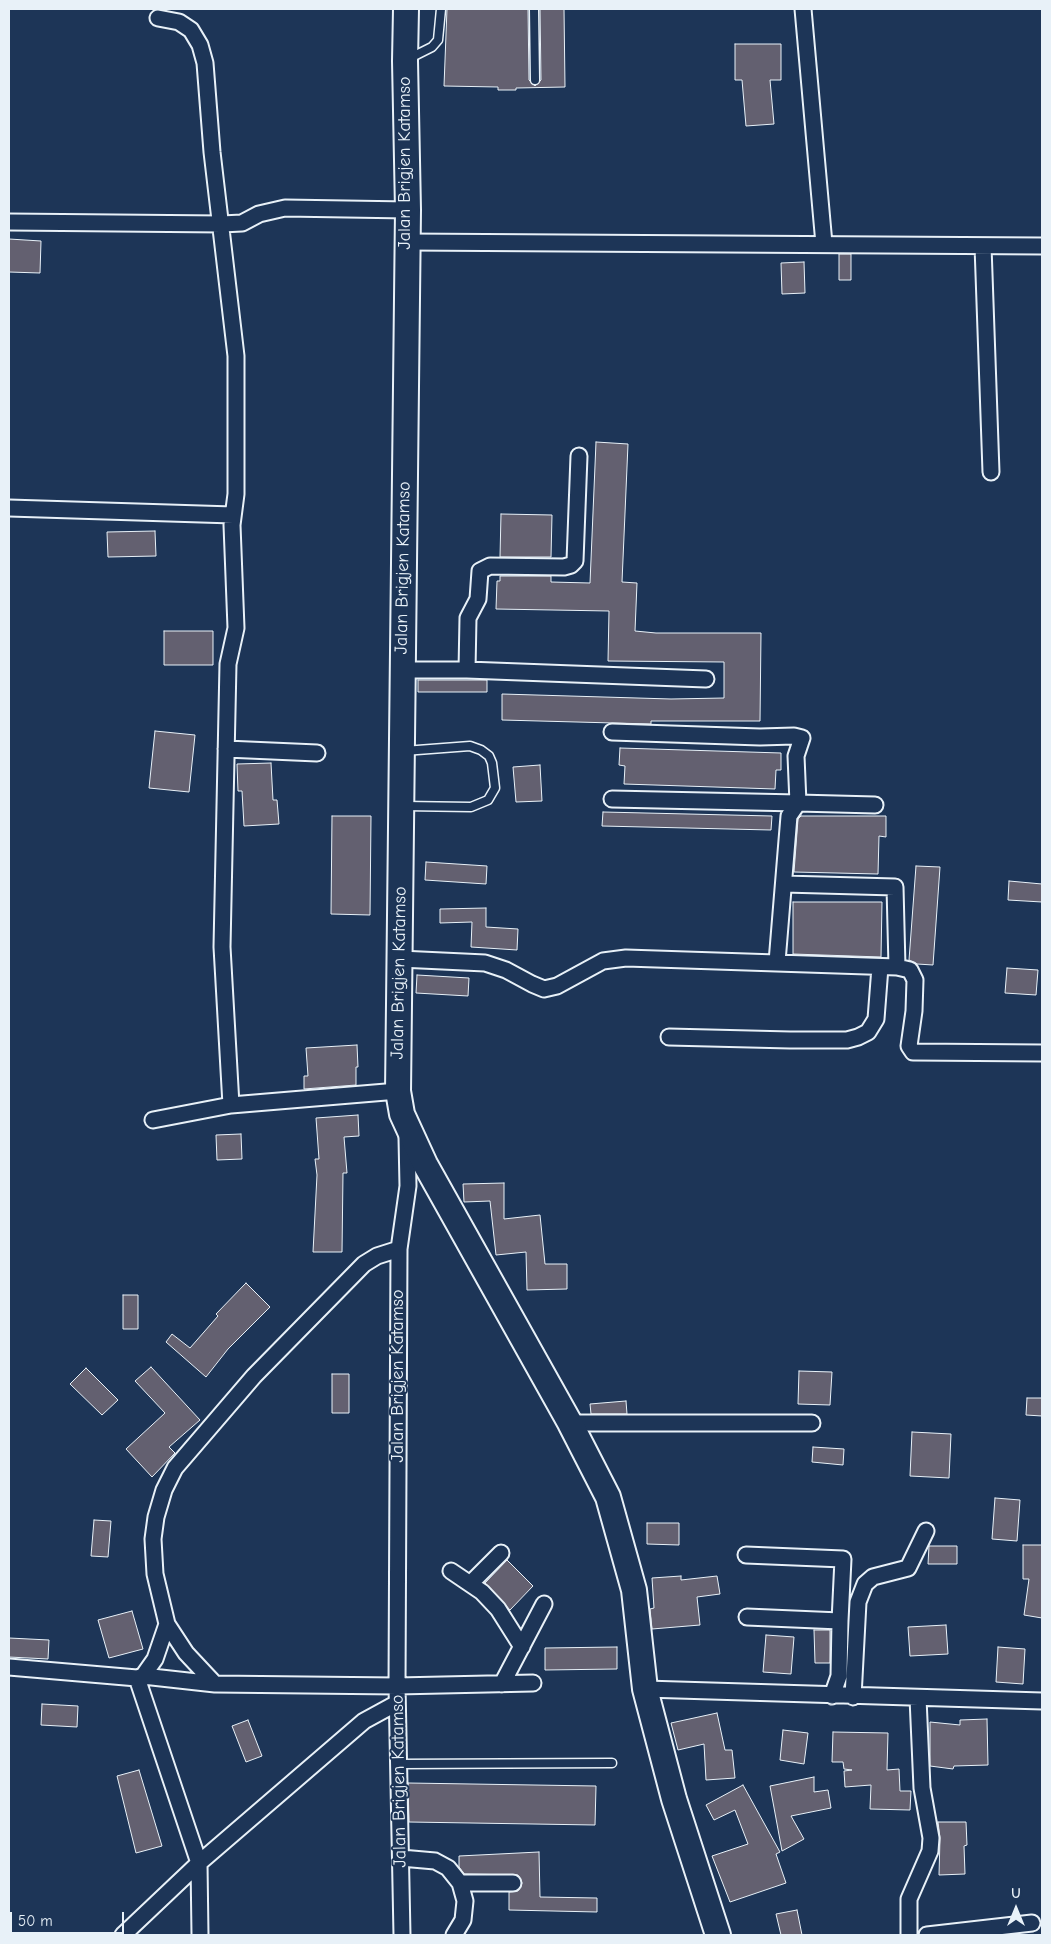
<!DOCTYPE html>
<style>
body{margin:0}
#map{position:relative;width:1051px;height:1944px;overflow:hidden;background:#1d3557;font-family:"Comic Neue",sans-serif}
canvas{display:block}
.frame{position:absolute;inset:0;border:10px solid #e8f1f8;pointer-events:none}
.north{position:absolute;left:991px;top:1884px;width:50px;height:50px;-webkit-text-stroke:4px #1d3557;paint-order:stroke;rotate:0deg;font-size:14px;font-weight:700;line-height:20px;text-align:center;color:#e8f1f8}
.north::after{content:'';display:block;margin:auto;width:18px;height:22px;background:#e8f1f8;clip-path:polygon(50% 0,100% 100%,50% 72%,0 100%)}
.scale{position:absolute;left:10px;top:1912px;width:114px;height:22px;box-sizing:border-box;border:2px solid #e8f1f8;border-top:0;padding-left:6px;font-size:15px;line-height:18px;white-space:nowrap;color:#e8f1f8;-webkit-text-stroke:4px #1d3557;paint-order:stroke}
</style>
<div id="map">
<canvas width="1051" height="1944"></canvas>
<div class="frame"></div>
<div class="north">U</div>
<div class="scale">50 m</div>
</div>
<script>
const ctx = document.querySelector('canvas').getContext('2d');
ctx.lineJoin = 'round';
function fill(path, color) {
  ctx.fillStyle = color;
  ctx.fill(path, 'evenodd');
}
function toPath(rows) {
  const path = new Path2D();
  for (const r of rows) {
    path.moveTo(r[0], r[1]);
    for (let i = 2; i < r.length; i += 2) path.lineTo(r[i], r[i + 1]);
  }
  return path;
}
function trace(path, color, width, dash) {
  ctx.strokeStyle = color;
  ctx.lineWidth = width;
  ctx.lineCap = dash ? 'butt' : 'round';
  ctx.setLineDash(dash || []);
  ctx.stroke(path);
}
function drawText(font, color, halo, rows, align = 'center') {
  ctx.font = font + ' "Comic Neue",sans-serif';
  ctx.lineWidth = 4;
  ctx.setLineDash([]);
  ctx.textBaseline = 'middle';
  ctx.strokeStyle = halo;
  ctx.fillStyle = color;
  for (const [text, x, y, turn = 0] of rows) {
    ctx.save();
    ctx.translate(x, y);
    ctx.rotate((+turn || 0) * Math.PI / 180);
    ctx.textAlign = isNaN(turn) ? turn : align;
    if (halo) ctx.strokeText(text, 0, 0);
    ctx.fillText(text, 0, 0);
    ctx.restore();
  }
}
const building = toPath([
 [447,9,528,9,529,80,535,86,541,80,540,9,564,9,565,87,516,88,516,90,498,90,498,87,444,86,447,9],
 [735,44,781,44,781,80,770,80,774,124,746,126,742,80,735,80,735,44],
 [9,239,41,241,40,273,9,272,9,239],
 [839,254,851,254,851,280,839,280,839,254],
 [804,262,805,293,782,294,781,263,804,262],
 [596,442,628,444,622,582,637,583,635,631,656,633,761,633,760,721,651,721,651,724,502,720,502,694,671,699,724,698,724,662,608,661,609,611,496,609,497,581,500,581,500,576,551,576,551,582,590,583,596,442],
 [501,514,552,515,551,557,500,557,501,514],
 [155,531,156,556,108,557,107,532,155,531],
 [164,631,213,631,213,665,164,665,164,631],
 [418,680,487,680,487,692,418,692,418,680],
 [155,731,195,735,189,792,149,788,155,731],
 [620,748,781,753,781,770,776,770,775,789,624,784,625,766,619,765,620,748],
 [271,763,273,800,277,800,279,824,244,826,242,791,238,791,237,764,271,763],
 [540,765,542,801,516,802,513,767,540,765],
 [603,812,772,816,771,830,602,826,603,812],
 [332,816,371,816,370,915,331,914,332,816],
 [801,816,886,816,886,837,879,836,878,874,794,872,798,819,801,816],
 [426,862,487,866,486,884,425,880,426,862],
 [916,866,940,867,933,965,917,964,909,960,916,866],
 [1009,881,1042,884,1042,902,1008,900,1009,881],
 [793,902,882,902,881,957,793,954,793,902],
 [486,908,486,927,518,929,517,950,471,947,472,922,440,923,440,909,486,908],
 [1007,968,1038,970,1036,995,1005,993,1007,968],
 [417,975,469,978,468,996,416,993,417,975],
 [357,1045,358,1067,356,1067,356,1085,304,1089,304,1076,308,1076,306,1048,357,1045],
 [358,1115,359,1136,344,1137,347,1173,343,1173,342,1252,313,1252,317,1175,315,1159,319,1159,316,1118,358,1115],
 [241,1134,242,1159,217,1160,216,1135,241,1134],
 [504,1183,504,1219,540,1215,545,1264,567,1264,567,1289,527,1290,526,1252,496,1255,490,1201,464,1202,463,1184,504,1183],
 [246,1283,270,1307,228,1349,206,1377,166,1342,172,1334,190,1348,218,1316,216,1314,246,1283],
 [123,1295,138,1295,138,1329,123,1329,123,1295],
 [151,1367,200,1420,169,1447,175,1453,152,1477,126,1449,165,1413,135,1381,151,1367],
 [86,1368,118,1400,102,1415,70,1384,86,1368],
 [799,1371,832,1372,830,1405,798,1404,799,1371],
 [332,1374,349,1374,349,1413,332,1413,332,1374],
 [1027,1398,1042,1398,1042,1416,1026,1415,1027,1398],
 [626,1401,627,1414,591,1414,590,1404,626,1401],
 [912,1432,951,1434,949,1478,910,1476,912,1432],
 [813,1447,844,1449,843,1465,812,1462,813,1447],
 [995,1498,1020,1500,1017,1541,992,1539,995,1498],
 [94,1520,111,1521,108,1557,91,1556,94,1520],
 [647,1523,679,1523,679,1545,647,1544,647,1523],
 [1023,1545,1042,1545,1042,1618,1024,1615,1029,1579,1023,1579,1023,1545],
 [929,1546,957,1546,957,1564,928,1564,929,1546],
 [507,1560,533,1586,510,1610,485,1583,507,1560],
 [681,1576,681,1580,717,1576,720,1594,697,1597,700,1625,652,1629,650,1609,654,1608,652,1578,681,1576],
 [132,1611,143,1649,109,1658,98,1620,132,1611],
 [946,1625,948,1654,910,1656,908,1627,946,1625],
 [814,1630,830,1630,830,1663,815,1663,814,1630],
 [766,1635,794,1637,791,1674,763,1672,766,1635],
 [9,1638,49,1640,48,1659,9,1657,9,1638],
 [617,1647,617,1669,545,1670,545,1648,617,1647],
 [998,1647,1025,1649,1023,1684,996,1682,998,1647],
 [42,1704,78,1706,77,1727,41,1725,42,1704],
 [717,1713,725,1750,732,1750,735,1778,706,1780,704,1744,678,1750,671,1723,717,1713],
 [987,1719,988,1765,954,1766,953,1769,930,1766,930,1722,960,1725,960,1720,987,1719],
 [248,1720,262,1756,246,1762,232,1726,248,1720],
 [783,1730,808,1733,804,1764,780,1760,783,1730],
 [833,1732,888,1733,887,1770,899,1769,900,1791,911,1791,910,1810,870,1809,871,1785,845,1787,844,1771,852,1770,844,1769,843,1762,832,1762,833,1732],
 [139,1770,162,1846,136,1853,117,1776,139,1770],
 [814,1777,814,1792,828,1790,831,1808,791,1816,804,1839,782,1851,770,1786,814,1777],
 [408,1783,596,1786,595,1825,409,1822,408,1783],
 [743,1785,780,1852,776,1854,786,1883,730,1902,712,1856,748,1844,735,1810,714,1820,706,1805,743,1785],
 [938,1822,966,1822,967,1845,964,1846,965,1874,939,1875,940,1838,938,1822],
 [539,1852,540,1897,597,1898,597,1912,509,1910,509,1892,518,1891,522,1883,518,1875,464,1874,459,1867,459,1856,539,1852],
 [797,1910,802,1935,781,1935,776,1914,797,1910]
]);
fill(building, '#636070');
trace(building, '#e8f1f8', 1);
const service = toPath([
 [534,9,535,80],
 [408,59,432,47,438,40,441,9],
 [404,806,471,807,488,800,495,788,492,763,489,756,481,750,470,746,404,751],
 [399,1764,612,1763]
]);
const minor = toPath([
 [803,9,824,244],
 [158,18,179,22,191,30,200,45,205,63,212,152,236,356,236,494,232,525,236,628,228,664,222,947,231,1105],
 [9,222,222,224,242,223,259,214,285,208,408,210],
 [406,242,1042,246],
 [983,246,991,472],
 [9,508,233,515],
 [402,670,467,670,706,679],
 [467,670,468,618,478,599,480,571,490,566,564,567,571,565,575,561,579,456],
 [612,732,760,737,794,736,802,738,796,756,798,803,875,805],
 [226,749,317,753],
 [612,799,798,803,789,816,777,962],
 [784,884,895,887,897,967],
 [400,959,485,963,506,970,532,984,544,989,557,986,603,961,626,958,897,967,910,970,915,980,914,1011,909,1046,913,1052,1042,1053],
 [669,1037,790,1040,847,1040,858,1037,868,1032,876,1019,880,967],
 [153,1120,231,1105,398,1091],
 [570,1423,812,1423],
 [746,1555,843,1559,840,1621],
 [451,1571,482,1592,498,1609,522,1647],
 [471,1583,501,1553],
 [747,1617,840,1621,839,1676,832,1696],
 [9,1667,137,1678,143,1676,215,1684,397,1686,533,1683],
 [143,1676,155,1659,167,1624],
 [137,1678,199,1863,200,1935],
 [215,1684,186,1653,167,1624,155,1574,153,1539,156,1517,164,1490,175,1468,254,1376,364,1264,377,1256,399,1249],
 [502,1684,544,1604],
 [645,1689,1042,1701],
 [853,1697,858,1602,865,1584,873,1577,908,1568,926,1531],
 [401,1858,435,1861,448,1868,460,1883,465,1901,463,1920,454,1935],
 [460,1883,513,1883],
 [123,1935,199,1863,364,1721,397,1703],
 [402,1935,397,1686,399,1249,408,1186,407,1138],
 [909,1935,909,1899,930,1851,931,1838,922,1788,918,1698],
 [927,1935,1032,1923]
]);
const primary = toPath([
 [406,9,405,61,408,210,398,1091,402,1114,425,1164,570,1423,608,1497,634,1590,645,1689,674,1799,718,1935]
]);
trace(service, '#e8f1f8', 11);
trace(minor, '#e8f1f8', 19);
trace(primary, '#e8f1f8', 28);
trace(service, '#1d3557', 8);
trace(minor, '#1d3557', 15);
trace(primary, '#1d3557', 24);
drawText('18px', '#e8f1f8', '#1d3557', [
 ["Jalan Brigjen Katamso",405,163,-90],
 ["Jalan Brigjen Katamso",403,568,-89],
 ["Jalan Brigjen Katamso",399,973,-89],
 ["Jalan Brigjen Katamso",398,1376,-90],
 ["Jalan Brigjen Katamso",399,1781,-91]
]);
</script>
